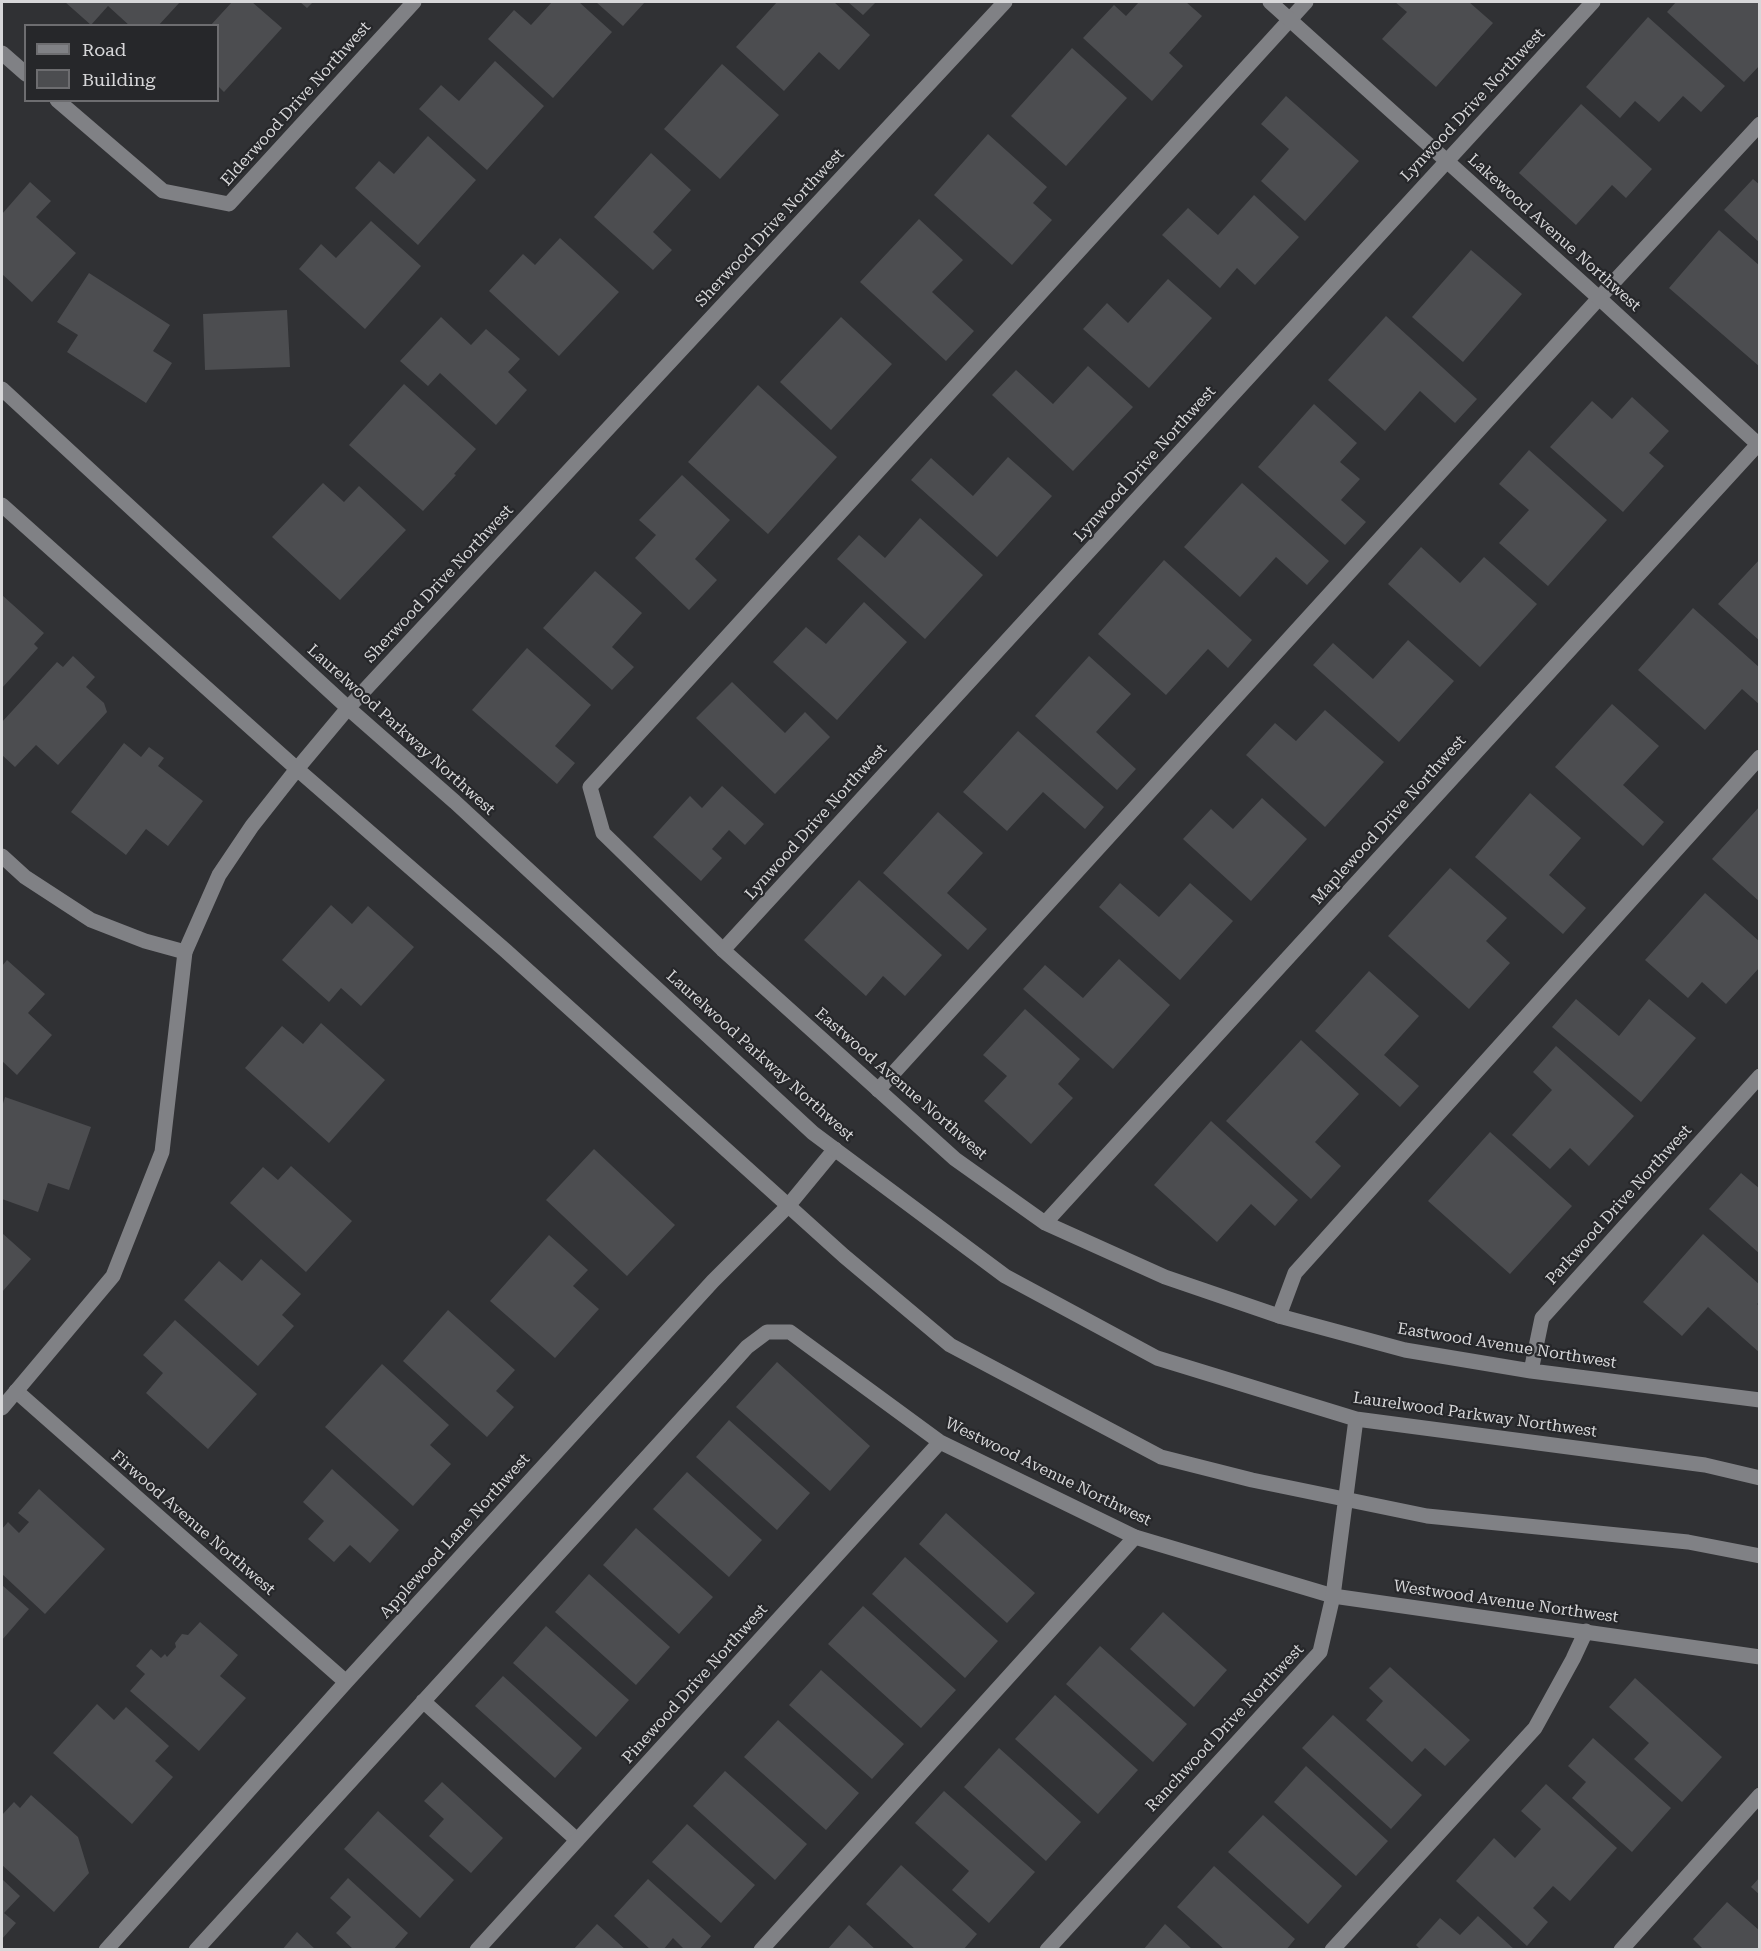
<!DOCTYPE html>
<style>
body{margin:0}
#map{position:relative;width:1761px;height:1951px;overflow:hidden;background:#303134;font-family:"Roboto Serif",serif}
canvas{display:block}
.frame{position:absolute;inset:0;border:3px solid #d7d7d9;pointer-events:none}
.legend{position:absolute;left:24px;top:24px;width:195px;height:78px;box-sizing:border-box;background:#26272a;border:2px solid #6d6d70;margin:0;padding:8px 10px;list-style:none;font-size:18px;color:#d7d7d9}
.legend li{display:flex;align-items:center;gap:12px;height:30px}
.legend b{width:30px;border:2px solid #6d6d70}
</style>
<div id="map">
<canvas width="1761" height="1951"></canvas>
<div class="frame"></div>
<ul class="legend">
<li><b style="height:8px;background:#808185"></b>Road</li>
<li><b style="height:16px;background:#4c4d50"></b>Building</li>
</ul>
</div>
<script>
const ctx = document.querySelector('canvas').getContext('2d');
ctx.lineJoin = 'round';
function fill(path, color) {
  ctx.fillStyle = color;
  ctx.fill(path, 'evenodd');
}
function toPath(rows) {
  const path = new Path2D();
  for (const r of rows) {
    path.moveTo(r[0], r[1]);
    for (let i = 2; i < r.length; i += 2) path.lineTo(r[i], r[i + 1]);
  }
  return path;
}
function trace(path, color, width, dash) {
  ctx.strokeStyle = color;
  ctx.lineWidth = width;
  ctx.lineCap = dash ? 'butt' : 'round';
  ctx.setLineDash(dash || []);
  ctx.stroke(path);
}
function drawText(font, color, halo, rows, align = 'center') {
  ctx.font = font + ' "Roboto Serif",serif';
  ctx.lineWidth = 4.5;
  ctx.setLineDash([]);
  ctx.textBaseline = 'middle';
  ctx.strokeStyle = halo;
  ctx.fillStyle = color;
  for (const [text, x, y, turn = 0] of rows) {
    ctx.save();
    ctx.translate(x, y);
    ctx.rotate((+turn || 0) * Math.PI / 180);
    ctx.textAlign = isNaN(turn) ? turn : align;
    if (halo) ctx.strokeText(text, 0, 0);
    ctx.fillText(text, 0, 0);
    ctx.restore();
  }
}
fill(toPath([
 [65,2,180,2,158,26,130,26,108,6,91,25],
 [232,2,252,2,282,28,224,92,218,86,218,26,210,26],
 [300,2,313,2,307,8],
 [552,2,579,2,612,32,553,98,488,39,514,10,531,25],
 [596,2,645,2,623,26],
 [777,2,834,2,870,35,839,70,819,52,784,91,736,47],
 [848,2,876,2,863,15],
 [1139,2,1186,2,1202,16,1169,53,1183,66,1152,101,1083,38,1114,5,1126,16],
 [1395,2,1469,2,1493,23,1436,87,1382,39,1407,12],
 [1676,2,1760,2,1760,65,1744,82,1667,12],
 [1648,17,1725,86,1701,112,1683,96,1659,122,1635,101,1620,118,1586,87],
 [1072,48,1127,98,1066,166,1011,116],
 [495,61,544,106,487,170,419,109,441,85,459,101],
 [722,64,779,115,720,179,664,129],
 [1286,96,1359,161,1305,221,1261,181,1289,149,1261,124],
 [1581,104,1652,169,1626,198,1612,185,1576,225,1519,173],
 [988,134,1047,187,1033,203,1052,220,1012,265,934,195],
 [428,136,476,180,418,245,355,188,379,161,394,174],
 [651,153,691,190,653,232,672,250,653,270,594,217],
 [1753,179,1760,185,1760,243,1724,210],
 [30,182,51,201,36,217,76,253,32,302,2,274,2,214],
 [1254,195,1299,237,1255,285,1237,268,1220,288,1162,235,1188,208,1218,235],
 [919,219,963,260,932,292,974,331,946,361,860,282],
 [371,221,421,266,365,329,299,269,321,244,336,258],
 [1719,230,1760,266,1760,367,1669,288],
 [560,238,619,292,559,356,489,291,523,254,535,265],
 [1471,250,1522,294,1463,362,1412,317],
 [89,273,170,325,153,351,172,363,146,403,67,352,78,335,57,322],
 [1168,279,1212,318,1149,388,1083,329,1107,303,1128,323],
 [287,310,290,367,205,370,203,314],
 [1386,316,1477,399,1455,423,1420,391,1385,431,1328,380],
 [441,317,471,345,486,329,520,359,508,372,527,390,496,425,440,373,428,386,400,361],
 [841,317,892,364,831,430,780,382],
 [1088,366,1133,407,1073,471,992,395,1016,370,1053,404],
 [404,384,476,449,454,474,456,475,423,511,349,445],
 [758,385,837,457,768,534,688,462],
 [1632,397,1669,431,1649,453,1664,466,1623,512,1550,447,1592,401,1612,419],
 [1314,404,1357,443,1340,462,1360,479,1341,500,1366,522,1345,545,1258,467],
 [1529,450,1607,520,1548,586,1499,543,1529,510,1499,484],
 [1008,457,1052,496,997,557,911,480,931,458,973,496],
 [682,475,730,520,695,559,717,580,689,610,635,558,656,535,639,520],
 [323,483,344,502,359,486,406,530,340,600,272,537],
 [1242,483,1329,561,1307,585,1276,557,1240,597,1184,547],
 [920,518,983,575,925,639,837,559,859,535,885,558],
 [1421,547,1460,583,1484,557,1537,604,1480,667,1388,584],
 [1760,559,1760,641,1718,604],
 [1164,560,1252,640,1228,668,1208,649,1166,695,1098,634],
 [595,571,642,613,612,647,634,667,612,690,543,628],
 [2,595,44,633,34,644,38,648,2,688],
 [864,602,907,642,837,720,773,662,806,627,826,644],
 [1693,608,1760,668,1760,705,1742,689,1705,730,1638,670],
 [1408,640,1454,681,1399,742,1313,665,1333,643,1373,679],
 [527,648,591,705,555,746,575,763,557,784,472,710],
 [73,656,95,677,86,687,104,703,107,712,58,765,36,745,15,767,2,755,2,722,57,662,63,667],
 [1089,656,1131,694,1096,732,1136,769,1117,790,1035,716],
 [732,682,785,733,805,712,830,737,775,794,696,718],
 [1612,704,1659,746,1623,785,1664,822,1643,846,1555,767],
 [1325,710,1384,762,1325,827,1246,755,1275,723,1296,741],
 [1018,731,1104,807,1085,829,1043,792,1007,831,963,792],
 [124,743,141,757,149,747,164,758,158,766,203,801,168,846,146,829,126,855,71,812],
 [722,786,764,824,745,845,729,830,712,849,722,858,701,881,653,837,690,796,702,808],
 [1530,793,1581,838,1549,875,1586,908,1563,934,1475,857],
 [1262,798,1307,839,1251,901,1183,839,1211,809,1233,829],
 [1760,806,1760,902,1712,859],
 [938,812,983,853,947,893,987,929,968,950,883,873],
 [1450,868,1507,918,1486,941,1510,963,1469,1009,1388,936],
 [859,880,942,955,905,996,883,976,866,996,804,940],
 [1120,883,1159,917,1190,883,1233,921,1180,980,1099,907],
 [1705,893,1760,942,1760,967,1726,1004,1702,982,1688,998,1645,960],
 [331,905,352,924,368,906,414,947,361,1006,341,988,329,1002,282,960],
 [1119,959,1170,1005,1113,1069,1023,989,1045,965,1083,998],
 [7,960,45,994,28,1013,52,1035,17,1075,2,1061,2,966],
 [1369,971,1419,1016,1384,1055,1419,1086,1400,1107,1315,1031],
 [1576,999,1619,1036,1649,999,1696,1038,1641,1102,1552,1027],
 [1025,1009,1080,1059,1058,1084,1073,1098,1031,1144,984,1101,1007,1076,983,1055],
 [321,1023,385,1080,329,1143,245,1068,282,1026,303,1044],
 [1301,1040,1359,1094,1315,1142,1341,1166,1311,1199,1226,1121],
 [1556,1046,1634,1116,1589,1166,1570,1148,1550,1169,1512,1135,1552,1090,1533,1072],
 [5,1097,91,1127,69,1190,48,1183,38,1212,2,1199,2,1107],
 [1211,1121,1298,1200,1275,1226,1251,1204,1217,1242,1154,1185],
 [1490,1132,1572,1206,1510,1274,1428,1201],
 [594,1149,675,1225,627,1276,546,1200],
 [291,1166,352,1221,306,1272,230,1203,263,1167,278,1180],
 [1741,1173,1760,1189,1760,1254,1709,1209],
 [2,1233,31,1259,2,1292],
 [1703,1234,1760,1285,1760,1302,1757,1304,1760,1306,1760,1353,1708,1307,1682,1336,1643,1302],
 [549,1235,588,1270,573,1286,599,1309,555,1358,490,1301],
 [261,1259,301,1294,282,1315,294,1326,258,1366,184,1300,219,1261,242,1281],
 [448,1310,515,1370,496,1391,514,1407,487,1437,403,1361],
 [175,1320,257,1394,208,1449,146,1393,163,1373,143,1355],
 [777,1362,870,1446,830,1491,736,1407],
 [382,1364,449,1425,430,1445,451,1464,413,1506,325,1427],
 [729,1420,810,1493,777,1530,696,1457],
 [332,1469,399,1530,370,1563,350,1545,334,1562,308,1539,324,1521,303,1502],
 [687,1472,762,1540,729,1577,653,1509],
 [39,1489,105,1549,45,1614,2,1574,2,1529,8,1522,19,1533,29,1522,18,1513],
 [946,1513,1035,1593,1007,1623,919,1544],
 [636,1528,713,1597,679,1634,603,1565],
 [905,1557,998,1641,965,1678,872,1594],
 [589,1574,670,1647,636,1685,555,1612],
 [2,1585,29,1609,2,1640],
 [863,1606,956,1690,921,1728,828,1644],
 [1163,1612,1227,1670,1194,1707,1130,1649],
 [200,1622,238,1655,220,1676,246,1698,199,1751,130,1691,145,1674,136,1666,151,1649,161,1658,165,1654,167,1657,176,1647,175,1643,182,1634,188,1635],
 [546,1626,629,1700,596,1737,513,1663],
 [1100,1646,1187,1724,1153,1762,1066,1684],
 [1390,1667,1470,1740,1445,1766,1425,1748,1412,1762,1366,1720,1383,1701,1369,1688],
 [821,1670,904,1744,872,1779,789,1705],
 [503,1676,582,1748,555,1778,475,1706],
 [1635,1678,1722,1757,1682,1802,1634,1759,1649,1743,1609,1707],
 [1055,1695,1138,1770,1098,1814,1015,1739],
 [97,1704,114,1720,126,1707,169,1746,155,1761,173,1777,132,1824,53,1753],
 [1333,1715,1422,1795,1391,1829,1302,1748],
 [778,1720,859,1793,826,1830,744,1757],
 [1593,1738,1671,1808,1632,1852,1572,1798,1586,1782,1568,1766],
 [999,1748,1081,1822,1046,1861,964,1787],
 [1306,1766,1388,1841,1356,1876,1274,1802],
 [725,1771,807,1844,775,1880,693,1806],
 [442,1782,503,1838,471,1873,429,1836,444,1819,424,1801],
 [1546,1784,1617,1848,1570,1901,1553,1886,1533,1908,1548,1922,1527,1946,1456,1881,1494,1838,1515,1858,1541,1829,1521,1811],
 [944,1791,1035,1872,989,1923,952,1890,969,1871,915,1823],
 [31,1795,78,1837,89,1873,54,1912,2,1865,2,1815,14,1802,20,1808],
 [378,1811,454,1880,420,1918,344,1849],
 [1263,1815,1342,1886,1308,1924,1228,1852],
 [687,1824,755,1885,721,1923,652,1862],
 [901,1865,977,1934,963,1950,916,1950,866,1904],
 [1214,1866,1295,1939,1286,1950,1225,1950,1177,1907],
 [1760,1877,1760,1895,1751,1887],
 [348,1878,408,1933,393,1950,354,1950,336,1933,351,1917,330,1898],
 [2,1879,20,1896,4,1913,16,1923,2,1939],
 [648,1879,711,1936,699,1950,685,1950,673,1938,663,1950,651,1950,614,1916],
 [1727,1902,1760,1931,1760,1950,1704,1950,1693,1939],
 [1478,1916,1515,1950,1421,1950,1416,1945,1440,1918,1460,1935],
 [597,1924,626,1950,573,1950],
 [1165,1924,1193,1950,1143,1950],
 [849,1925,876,1950,827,1950],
 [297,1932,316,1950,282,1950]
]), '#4c4d50');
trace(toPath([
 [723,950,603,833,590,787,1306,2],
 [878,1090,1611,285,1760,124],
 [1279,1316,1295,1273,1760,757],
 [423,1701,577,1840],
 [196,1950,720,1377],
 [761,1950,1135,1537],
 [1332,1950,1535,1728,1573,1659,1586,1631]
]), '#808185', 15);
trace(toPath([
 [1270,2,1599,298,1760,446],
 [1593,2,723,950,955,1159,1045,1223,1165,1277,1279,1316,1405,1350,1531,1371,1760,1400],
 [2,53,26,74],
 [57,100,163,191,229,204,414,2],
 [2,856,25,877,91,920,145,941,185,952],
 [1045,1223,1760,442],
 [1531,1371,1542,1318,1760,1076],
 [720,1377,747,1347,767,1332,790,1332,940,1442,1135,1537,1333,1596,1760,1657],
 [16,1391,346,1682],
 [106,1950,346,1682,713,1281,788,1206,835,1149],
 [477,1950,940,1442],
 [1621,1950,1760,1795]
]), '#808185', 15);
trace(toPath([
 [2,389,348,708,455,802,813,1133,1005,1276,1157,1358,1356,1419,1705,1465,1760,1478],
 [2,505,297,769,506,951,844,1256,950,1345,1161,1457,1252,1480,1427,1516,1688,1542,1760,1556],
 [2,1408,113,1276,162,1152,185,952,219,875,252,826,297,769,348,708,1005,2],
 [1047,1950,1320,1652,1333,1596,1356,1419]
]), '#808185', 15);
drawText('16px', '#d7d7d9', '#26272a', [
 ["Elderwood Drive Northwest",296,104,-48],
 ["Lynwood Drive Northwest",1473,105,-47],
 ["Sherwood Drive Northwest",770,228,-47],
 ["Lakewood Avenue Northwest",1554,233,42],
 ["Lynwood Drive Northwest",1145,464,-48],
 ["Sherwood Drive Northwest",439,584,-47],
 ["Laurelwood Parkway Northwest",401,730,42],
 ["Maplewood Drive Northwest",1389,820,-48],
 ["Lynwood Drive Northwest",816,822,-48],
 ["Laurelwood Parkway Northwest",760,1056,42],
 ["Eastwood Avenue Northwest",901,1084,41],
 ["Parkwood Drive Northwest",1619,1205,-48],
 ["Eastwood Avenue Northwest",1507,1346,9],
 ["Laurelwood Parkway Northwest",1475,1415,8],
 ["Westwood Avenue Northwest",1048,1472,26],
 ["Firwood Avenue Northwest",193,1523,41],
 ["Applewood Lane Northwest",455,1536,-48],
 ["Westwood Avenue Northwest",1506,1602,8],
 ["Pinewood Drive Northwest",695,1684,-48],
 ["Ranchwood Drive Northwest",1225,1728,-47]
]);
</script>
